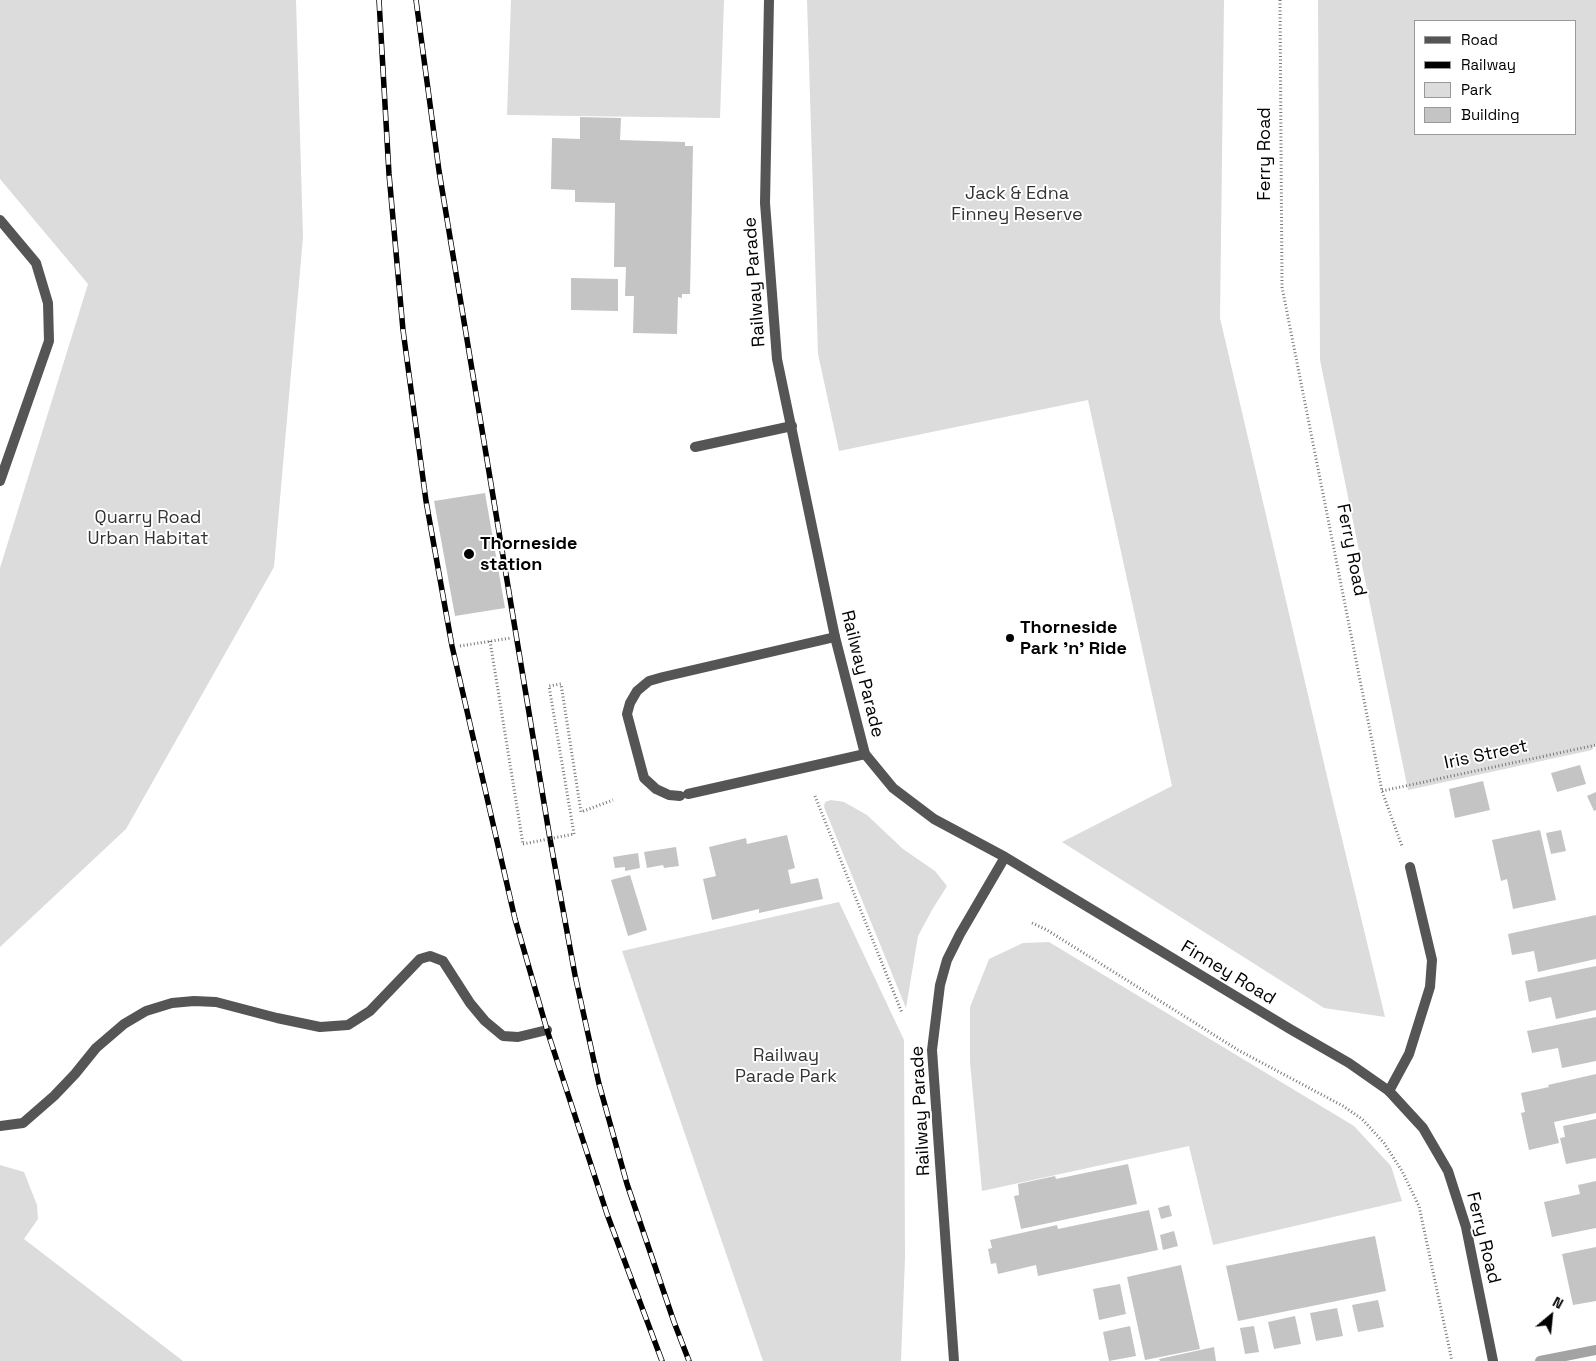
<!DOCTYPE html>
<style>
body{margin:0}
#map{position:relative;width:1596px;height:1361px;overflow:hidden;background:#fff;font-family:"Space Grotesk",sans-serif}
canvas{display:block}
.legend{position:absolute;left:1414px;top:20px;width:162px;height:115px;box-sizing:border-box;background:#fff;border:1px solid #999;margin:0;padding:6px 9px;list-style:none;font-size:15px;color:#000}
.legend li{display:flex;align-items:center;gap:10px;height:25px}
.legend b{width:25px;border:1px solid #999}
.north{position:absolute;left:1526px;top:1291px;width:50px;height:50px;-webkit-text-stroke:4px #fff;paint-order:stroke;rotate:28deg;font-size:14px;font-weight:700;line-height:20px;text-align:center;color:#000}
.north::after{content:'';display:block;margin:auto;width:18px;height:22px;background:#000;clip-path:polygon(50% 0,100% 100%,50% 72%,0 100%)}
</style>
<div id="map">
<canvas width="1596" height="1361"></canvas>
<ul class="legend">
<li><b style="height:6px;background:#555"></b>Road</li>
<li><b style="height:6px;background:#000"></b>Railway</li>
<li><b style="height:14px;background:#dcdcdc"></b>Park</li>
<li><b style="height:14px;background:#c4c4c4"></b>Building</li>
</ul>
<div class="north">N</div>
</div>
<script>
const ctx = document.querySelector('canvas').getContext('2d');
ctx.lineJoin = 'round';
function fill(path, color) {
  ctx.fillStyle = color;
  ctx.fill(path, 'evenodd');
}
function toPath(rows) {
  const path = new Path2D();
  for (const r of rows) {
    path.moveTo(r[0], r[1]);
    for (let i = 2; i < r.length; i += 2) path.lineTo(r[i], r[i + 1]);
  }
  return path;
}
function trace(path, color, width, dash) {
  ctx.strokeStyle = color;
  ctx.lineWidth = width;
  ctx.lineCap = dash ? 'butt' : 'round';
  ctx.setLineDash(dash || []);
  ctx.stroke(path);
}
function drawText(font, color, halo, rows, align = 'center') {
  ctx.font = font + ' "Space Grotesk",sans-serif';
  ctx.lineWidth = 4;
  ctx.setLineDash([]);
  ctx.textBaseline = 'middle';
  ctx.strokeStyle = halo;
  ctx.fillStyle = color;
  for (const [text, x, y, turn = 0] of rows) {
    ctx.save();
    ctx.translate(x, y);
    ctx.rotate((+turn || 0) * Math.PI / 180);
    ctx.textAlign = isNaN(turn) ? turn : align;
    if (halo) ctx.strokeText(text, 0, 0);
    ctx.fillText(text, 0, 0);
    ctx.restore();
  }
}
fill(toPath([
 [0,0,296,0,303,237,274,567,126,829,0,947,0,568,88,284,0,179],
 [511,0,724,0,720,118,507,115],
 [807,0,1224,0,1220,318,1330,789,1385,1017,1324,1008,1062,842,1172,786,1088,400,839,451,818,354],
 [1318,0,1596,0,1596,743,1592,750,1408,790,1320,360],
 [1415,21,1575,21,1575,134,1415,134],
 [831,800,844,802,867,815,903,849,935,871,947,886,932,910,918,936,906,1008,824,807,825,802],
 [839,902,904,1040,905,1258,901,1361,763,1361,622,951],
 [1049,942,1354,1126,1391,1166,1402,1201,1213,1245,1189,1146,982,1191,970,1062,970,1007,989,959,1023,943],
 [0,1165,24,1172,37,1205,38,1219,24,1239,183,1361,0,1361]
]), '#dcdcdc');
trace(toPath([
 [1540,1361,1596,1350]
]), '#a3a3a3', 10);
fill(toPath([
 [580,117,621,118,620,140,685,142,685,146,693,146,690,294,682,294,682,298,678,297,677,334,633,333,634,296,625,296,626,267,614,267,615,203,575,202,575,190,551,189,552,138,580,139],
 [571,278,618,279,618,311,571,310],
 [485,493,505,608,455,616,434,501],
 [1580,765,1586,784,1557,792,1551,773],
 [1483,781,1490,810,1455,818,1449,789],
 [1596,792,1596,810,1594,811,1587,796],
 [1540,830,1556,900,1513,909,1507,879,1501,881,1492,840],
 [1561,830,1566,851,1551,854,1546,833],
 [787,835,795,868,788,870,791,884,818,878,823,899,759,913,759,909,712,920,703,879,716,876,709,847,746,838,747,844],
 [676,847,679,866,664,868,663,865,647,868,644,852],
 [638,853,640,868,625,871,625,867,615,868,613,857],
 [630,875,647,930,628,936,611,880],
 [1596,915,1596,959,1538,972,1534,951,1512,955,1508,934],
 [1596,966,1596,1010,1556,1019,1551,997,1529,1002,1525,981],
 [1596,1017,1596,1061,1562,1068,1558,1048,1532,1053,1527,1031],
 [1596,1074,1596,1113,1554,1122,1559,1143,1529,1150,1521,1113,1525,1112,1521,1093,1549,1087,1548,1085],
 [1596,1119,1596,1158,1566,1164,1560,1138,1565,1137,1563,1126],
 [1128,1164,1137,1204,1021,1229,1014,1196,1019,1195,1018,1184,1055,1176,1056,1179],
 [1596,1181,1596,1228,1552,1237,1544,1202,1580,1194,1578,1185],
 [1169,1205,1172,1216,1161,1219,1158,1208],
 [1149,1210,1158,1250,1038,1276,1036,1265,998,1274,996,1263,991,1264,988,1249,992,1248,990,1240,1057,1225,1058,1229],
 [1174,1231,1178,1246,1163,1250,1160,1235],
 [1375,1236,1386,1291,1238,1321,1226,1266],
 [1596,1247,1596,1301,1573,1305,1562,1254],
 [1181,1265,1200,1349,1145,1360,1127,1277],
 [1120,1284,1126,1314,1099,1320,1093,1289],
 [1378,1300,1384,1327,1358,1332,1352,1305],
 [1337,1308,1343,1336,1316,1341,1310,1313],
 [1295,1316,1301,1344,1274,1349,1268,1322],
 [1130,1326,1136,1356,1109,1361,1103,1332],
 [1254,1326,1259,1352,1245,1354,1240,1328],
 [1214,1347,1216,1361,1160,1361,1159,1359]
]), '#c4c4c4');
trace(toPath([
 [1280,0,1282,287,1382,791,1402,846],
 [490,641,523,844],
 [460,646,511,638],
 [1382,791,1596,745],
 [815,796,902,1013],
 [574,834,549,686,561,684,581,812,613,800],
 [1032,923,1047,930,1238,1050,1343,1106,1362,1119,1384,1143,1402,1171,1419,1206,1452,1361]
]), '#777', 3, [1, 2.5]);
trace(toPath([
 [0,220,36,263,48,303,49,341,0,481],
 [695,447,792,426],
 [688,794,865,754],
 [680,796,669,795,656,789,644,778,627,714,630,703,637,691,649,681,663,677,835,637],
 [1389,1091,1409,1054,1430,987,1432,960,1410,867],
 [0,1126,23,1123,54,1096,75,1074,96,1048,124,1024,146,1011,172,1003,194,1001,216,1002,277,1018,320,1027,348,1025,370,1011,420,959,430,956,443,961,470,1003,485,1021,503,1036,518,1037,547,1030]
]), '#555', 10);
trace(toPath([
 [769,0,765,203,777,359,835,637,865,754,893,788,934,819,1005,857,1290,1029,1349,1063,1389,1091,1423,1128,1448,1171,1466,1227,1493,1361],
 [954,1361,932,1050,940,985,947,960,960,934,1005,857]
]), '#555', 10);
const rail = toPath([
 [379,0,389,174,403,330,426,501,452,646,515,919,547,1030,607,1214,662,1361],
 [416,0,439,171,550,839,575,975,599,1084,627,1184,674,1322,689,1361]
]);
trace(rail, '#000', 5.5);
trace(rail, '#fff', 4, [11]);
trace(toPath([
 [523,844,574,834]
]), '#777', 3, [1, 2.5]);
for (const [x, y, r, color] of [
 [469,554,6,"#000"],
 [1010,638,5,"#000"]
]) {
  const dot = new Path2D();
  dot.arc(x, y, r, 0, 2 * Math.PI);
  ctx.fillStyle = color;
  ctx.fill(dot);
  trace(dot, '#fff', 2);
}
drawText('18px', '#000', '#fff', [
 ["Ferry Road",1265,154,-90],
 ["Railway Parade",755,282,-94],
 ["Ferry Road",1351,550,79],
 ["Railway Parade",862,674,76],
 ["Iris Street",1486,755,-12],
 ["Finney Road",1228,973,31],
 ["Railway Parade",921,1111,-93],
 ["Ferry Road",1483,1238,76]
]);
drawText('18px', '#333', '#fff', [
 ["Jack & Edna",1017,194],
 ["Finney Reserve",1017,215],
 ["Quarry Road",148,518],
 ["Urban Habitat",148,539],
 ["Railway",786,1056],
 ["Parade Park",786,1077]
]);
drawText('bold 18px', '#000', '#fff', [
 ["Thorneside",480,544],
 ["station",480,565],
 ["Thorneside",1020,628],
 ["Park 'n' Ride",1020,649]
], 'left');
</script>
